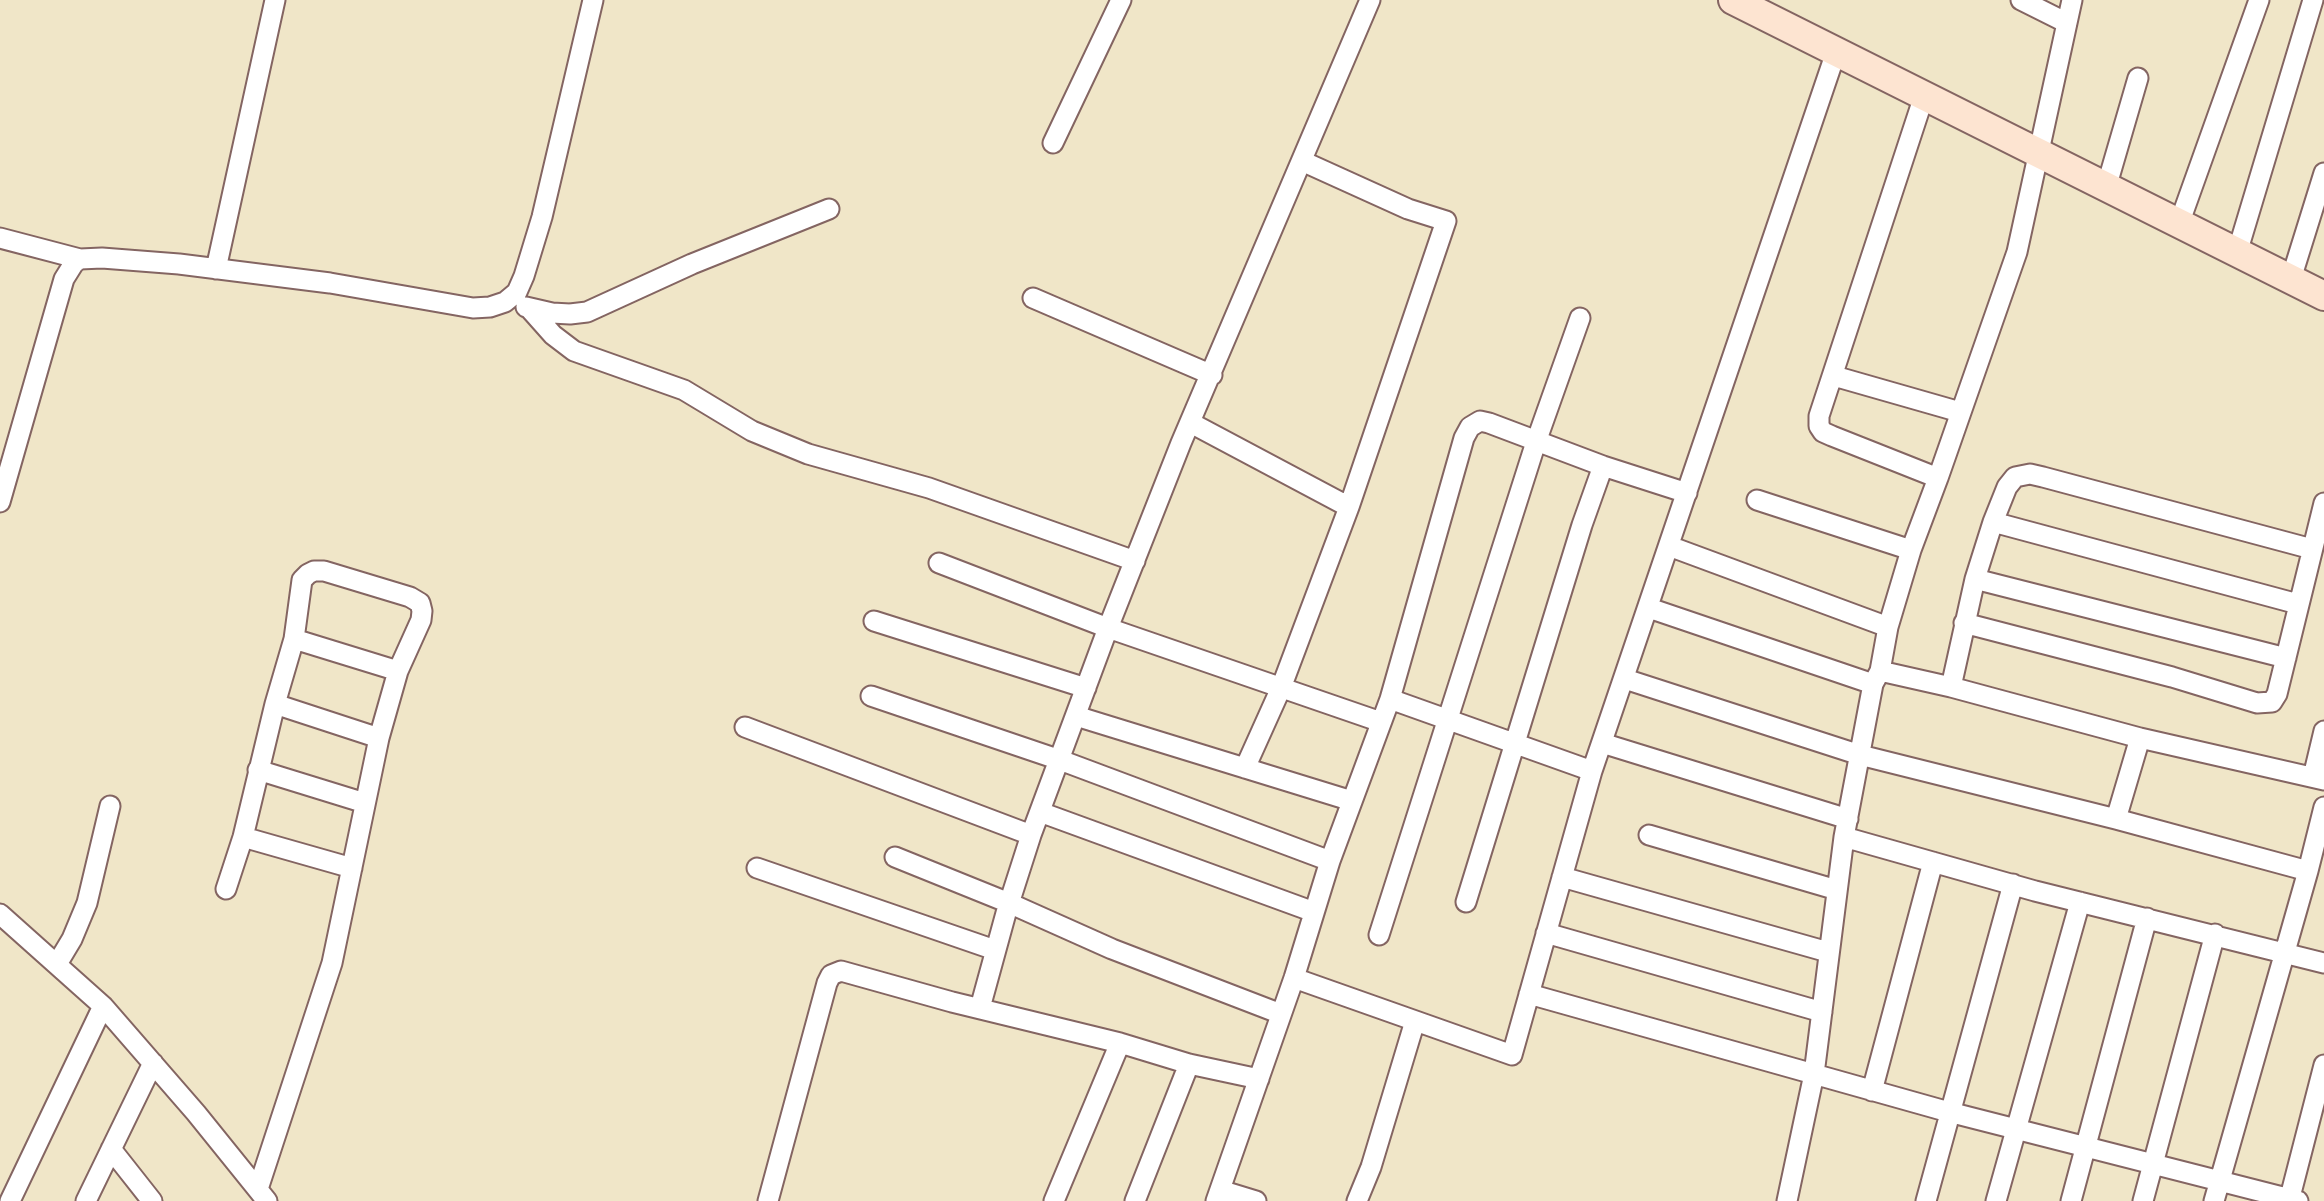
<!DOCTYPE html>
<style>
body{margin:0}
canvas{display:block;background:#f0e6c8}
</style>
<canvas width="2324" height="1201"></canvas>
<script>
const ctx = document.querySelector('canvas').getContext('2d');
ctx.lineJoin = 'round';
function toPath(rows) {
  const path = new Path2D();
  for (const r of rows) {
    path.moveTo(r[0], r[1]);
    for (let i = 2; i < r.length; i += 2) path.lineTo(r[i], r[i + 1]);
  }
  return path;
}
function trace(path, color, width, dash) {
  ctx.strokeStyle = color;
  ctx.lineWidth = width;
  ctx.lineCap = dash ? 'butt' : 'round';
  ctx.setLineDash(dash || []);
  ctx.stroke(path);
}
const street = toPath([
 [2021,0,2067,23],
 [1924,96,1819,416,1819,426,1823,432,1832,436,1938,478],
 [1053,143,1121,0],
 [2106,188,2138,78],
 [2179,224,2259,0],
 [0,238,80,259],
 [2237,253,2313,0],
 [216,269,275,0],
 [2291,279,2324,173],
 [1033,298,1212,375],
 [526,307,552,313,570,314,587,312,692,264,829,209],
 [529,308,553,335,574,351,684,390,752,431,808,454,929,488,1135,561],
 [1834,376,1960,412],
 [1191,423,1349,507],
 [1757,500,1911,550],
 [0,502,64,279,74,263,80,259,102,258,179,264,330,283,473,308,490,307,505,302,517,292,524,276,542,217,593,0],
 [1993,522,2298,604],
 [1669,546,1888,627],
 [939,563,1108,628,1381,722],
 [1975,579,2286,658],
 [1649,608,1873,684],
 [874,621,1086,688],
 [1964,623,2172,677,2257,703,2272,702,2277,694,2324,503],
 [294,639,398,671],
 [1880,671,1951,687,2140,738,2324,780],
 [1625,679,1860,755,2116,819,2308,871],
 [1951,687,1975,579,1993,522,2007,487,2015,477,2030,474,2043,477,2312,549],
 [871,696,1060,760,1330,861],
 [1390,699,1592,771],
 [275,704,379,738],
 [1076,716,1352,801],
 [745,727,1031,835],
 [1602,743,1848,819],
 [1245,768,1281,688,1349,507,1446,221,1408,209,1302,161],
 [258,770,365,803],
 [2313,777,2324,731],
 [1040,812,1314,912],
 [2116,819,2140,738],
 [1649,835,1837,890],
 [243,837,352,868],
 [1844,837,2035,891,2324,963],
 [895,857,1009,903,1112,949,1281,1014],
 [757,868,995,950],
 [1562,877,1828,952],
 [226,889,243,837,275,704,294,639,302,580,308,574,314,571,324,571,410,597,420,603,422,611,421,620,398,671,379,738,332,963,258,1189],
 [1466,902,1582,525,1603,466],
 [0,914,103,1006,196,1113,267,1201],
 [1546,933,1822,1012],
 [1379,935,1536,442,1580,318],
 [57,964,72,939,87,903,110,806],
 [1294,978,1512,1055,1592,771,1836,52],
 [1529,994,1949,1112,2298,1201],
 [980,1008,1006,913,1031,835,1108,628,1181,443,1370,0],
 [1872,1091,1933,862],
 [111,1149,152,1201],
 [1220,1190,1256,1201],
 [10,1201,103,1006],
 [86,1201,153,1063],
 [768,1201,827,983,831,975,841,971,952,1002,1120,1043,1189,1064,1259,1079],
 [1054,1201,1120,1043],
 [1135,1201,1189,1064],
 [1216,1201,1294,978,1330,861,1390,699,1464,438,1470,427,1480,421,1489,423,1603,466,1687,493],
 [1357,1201,1371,1167,1415,1021],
 [1787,1201,1814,1074,1844,837,1873,684,1880,671,1888,627,1911,550,1938,478,2017,252,2072,0],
 [1926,1201,2013,884],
 [1996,1201,2080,902],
 [2071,1201,2147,918],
 [2143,1201,2215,934],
 [2214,1201,2308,871,2324,807],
 [2289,1201,2324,1065]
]);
const secondary = toPath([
 [1733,0,2324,296]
]);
trace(street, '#846562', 23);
trace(secondary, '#846562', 32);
trace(street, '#fff', 19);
trace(secondary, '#fde4d1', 28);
</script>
